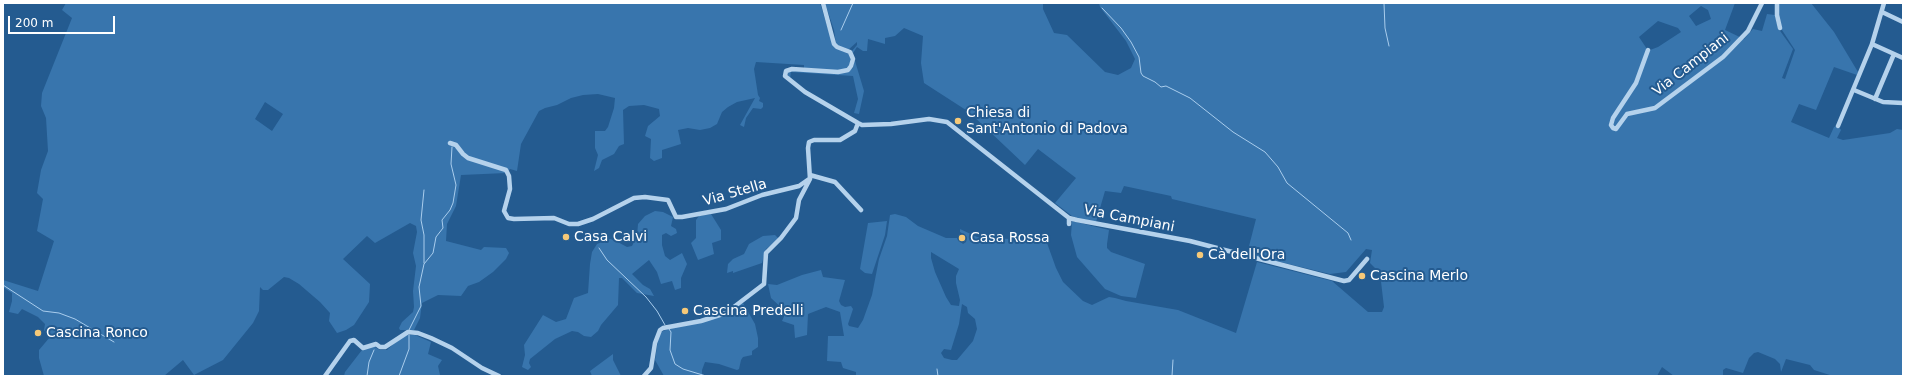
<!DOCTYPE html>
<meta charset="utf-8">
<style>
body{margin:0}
#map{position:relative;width:1906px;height:379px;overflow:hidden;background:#245b90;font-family:"DejaVu Sans",sans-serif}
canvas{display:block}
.frame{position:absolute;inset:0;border:4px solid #fff;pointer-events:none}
.scale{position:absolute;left:8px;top:16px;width:107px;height:18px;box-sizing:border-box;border:2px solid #fff;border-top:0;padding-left:5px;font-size:12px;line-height:14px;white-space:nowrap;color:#fff;-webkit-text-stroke:3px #245b90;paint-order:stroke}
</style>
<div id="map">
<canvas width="1906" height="379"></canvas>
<div class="frame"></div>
<div class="scale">200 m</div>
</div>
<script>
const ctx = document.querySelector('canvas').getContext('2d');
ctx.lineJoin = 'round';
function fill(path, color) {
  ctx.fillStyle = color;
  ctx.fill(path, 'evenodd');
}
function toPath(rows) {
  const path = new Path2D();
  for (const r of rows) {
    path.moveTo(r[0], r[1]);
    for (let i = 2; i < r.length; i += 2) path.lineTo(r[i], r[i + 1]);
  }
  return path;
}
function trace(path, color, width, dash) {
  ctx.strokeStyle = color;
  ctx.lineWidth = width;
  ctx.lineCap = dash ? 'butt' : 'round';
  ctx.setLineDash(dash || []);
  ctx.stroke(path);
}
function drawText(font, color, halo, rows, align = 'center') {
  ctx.font = font + ' "DejaVu Sans",sans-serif';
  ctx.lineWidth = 4;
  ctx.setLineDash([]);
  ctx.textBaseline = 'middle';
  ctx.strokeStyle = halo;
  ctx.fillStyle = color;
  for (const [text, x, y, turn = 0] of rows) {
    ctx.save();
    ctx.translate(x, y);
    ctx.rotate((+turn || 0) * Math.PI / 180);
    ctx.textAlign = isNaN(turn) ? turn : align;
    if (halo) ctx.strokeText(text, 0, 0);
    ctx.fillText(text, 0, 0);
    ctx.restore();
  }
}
fill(toPath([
 [66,3,820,3,833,45,849,54,851,61,847,69,838,71,804,68,804,65,756,62,754,69,758,95,760,98,759,101,763,103,763,107,761,109,753,108,746,118,744,127,740,125,755,98,737,102,728,107,722,112,717,124,710,128,700,130,688,128,678,130,681,144,662,150,662,158,654,161,650,158,651,139,645,136,648,126,660,116,659,109,644,105,629,106,623,110,624,144,619,146,614,154,602,160,599,168,594,171,598,155,595,148,595,131,605,131,608,127,614,108,615,98,598,94,583,95,571,98,557,105,545,108,539,111,521,144,517,171,510,169,506,173,461,175,456,206,447,224,446,241,481,250,484,247,506,248,509,253,506,259,493,272,479,282,468,286,461,296,438,295,422,303,420,318,414,330,400,330,399,328,402,322,413,312,414,307,413,291,416,266,413,253,417,232,416,226,410,223,375,243,367,236,343,259,370,284,369,302,354,325,346,330,337,333,329,321,330,313,320,302,299,284,289,278,284,277,268,290,263,290,260,287,259,311,253,323,223,360,194,375,183,360,164,376,44,376,39,358,39,350,50,337,44,330,45,324,38,317,22,309,18,314,9,312,12,301,12,293,3,287,3,280,38,291,54,241,37,231,43,199,37,193,41,170,48,151,46,118,41,106,42,93,72,18,62,10],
 [265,102,283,114,272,131,255,119],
 [825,3,1043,3,1043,9,1054,33,1067,35,1105,72,1118,75,1131,68,1135,59,1126,41,1100,7,1099,3,1745,3,1735,3,1725,30,1744,39,1753,29,1762,31,1767,14,1775,15,1778,28,1793,49,1782,78,1785,79,1795,50,1780,27,1778,18,1779,3,1811,3,1834,32,1858,72,1857,75,1834,67,1816,110,1799,104,1791,122,1829,138,1834,127,1838,126,1841,130,1837,138,1843,140,1890,133,1897,129,1903,130,1903,376,1833,376,1814,370,1810,365,1786,359,1781,372,1780,364,1775,359,1758,352,1754,353,1749,358,1743,373,1726,368,1723,370,1723,376,1674,376,1662,367,1657,376,856,376,856,372,843,368,841,362,827,361,828,336,844,336,840,312,826,307,808,314,807,335,795,338,794,325,782,321,786,312,771,298,768,284,777,285,802,275,821,270,823,277,845,280,839,301,841,305,845,307,851,306,853,309,848,324,849,326,858,328,863,320,872,295,879,259,887,236,890,215,895,214,906,217,918,226,946,238,957,238,963,244,966,242,967,238,965,235,960,232,960,229,977,237,1010,239,1036,240,1042,233,1047,243,1056,268,1063,282,1083,301,1092,305,1109,297,1115,298,1126,301,1178,310,1236,333,1257,262,1332,281,1368,312,1382,312,1384,307,1380,273,1370,263,1372,250,1366,249,1346,272,1330,274,1247,254,1256,219,1172,199,1171,196,1124,186,1121,193,1105,191,1096,222,1077,218,1072,216,1055,203,1076,178,1038,149,1025,165,969,112,924,83,921,63,923,36,904,28,895,36,885,38,885,44,868,39,867,51,863,51,857,47,853,53,852,51,857,45,857,42,848,50,841,48,836,44,834,30],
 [1701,6,1708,10,1711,19,1696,26,1689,16],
 [1658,21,1678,28,1681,32,1658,47,1650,50,1647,49,1639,37],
 [931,252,959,269,956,276,956,283,960,300,959,306,951,305,946,297,935,272,931,258],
 [962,304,967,307,968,313,975,319,977,329,973,341,957,360,952,360,944,358,941,353,944,349,951,350,959,324],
 [854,61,855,61,864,91,859,114,854,113,858,99,853,76,791,72,790,79,787,73,788,71,846,72,853,68],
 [655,211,663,212,673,217,671,226,676,229,677,233,671,236,666,233,662,235,662,245,665,256,670,260,682,253,687,264,681,278,681,288,675,290,672,281,661,284,657,272,649,260,632,274,643,285,650,289,654,296,637,293,622,278,619,278,618,305,601,325,598,331,591,337,584,336,578,332,572,331,555,339,530,359,529,363,531,367,528,370,522,367,525,355,524,345,543,315,556,322,566,319,574,298,588,293,590,264,592,252,597,244,610,239,614,240,627,247,632,246,637,236,638,224,645,216],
 [711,214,721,230,721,240,712,243,714,254,698,260,691,243,696,238,696,220,699,216],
 [887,221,885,235,872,274,865,273,860,269,868,223],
 [1072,221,1109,230,1107,244,1107,248,1111,252,1145,264,1136,298,1121,296,1105,289,1077,257,1071,235],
 [775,235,779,239,766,249,762,263,733,273,733,271,727,273,728,264,733,259,744,254,749,244,763,236],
 [743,303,755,324,758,338,758,347,752,351,752,355,743,357,741,360,739,369,737,370,719,364,705,362,702,370,702,376,664,376,655,360,658,339,661,332,668,329,726,314],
 [407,335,415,335,431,342,428,354,442,360,438,366,440,375,344,376,345,372,362,350,373,346,380,350,387,350,400,338],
 [613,354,613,360,621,376,592,376,590,371]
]), '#3875ad');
trace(toPath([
 [1384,3,1385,28,1389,46],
 [1102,8,1121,28,1131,42,1139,57,1141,73,1143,76,1155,82,1161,87,1166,86,1190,98,1233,132,1265,152,1278,167,1287,183,1348,233,1351,240],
 [841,30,853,3],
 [599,248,607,260,646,297,657,311,665,325],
 [424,263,424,235,421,220,424,190],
 [3,285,43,311,59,313,75,319,114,342],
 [669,329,671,332,670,350,675,364,683,369,706,376],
 [409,330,421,306,419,287,424,264,433,253,436,237,443,228,442,220,450,210,453,203,456,185,451,164,452,147],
 [937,369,938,376],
 [367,376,369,362,374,350],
 [399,376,409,349,409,335],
 [1172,376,1173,360]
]), '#a9cded', 1);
trace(toPath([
 [823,3,834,44,837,47,850,52,853,59,851,66,848,70,838,72,792,69,786,71,785,76,805,92,858,123,862,125,891,124,929,119,947,122,1069,218,1077,220,1190,241,1344,281,1349,280,1367,259],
 [1777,3,1777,15,1780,28],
 [1882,12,1903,22],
 [1872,44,1903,58],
 [1648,50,1636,83,1613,118,1611,125,1613,128,1616,129,1627,114,1655,108,1723,57,1748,31,1762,3],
 [1854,90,1883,102,1903,103],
 [1875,99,1894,54],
 [1838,126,1872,44,1884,3],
 [450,143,456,145,463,154,468,158,506,170,509,176,510,189,504,211,508,218,514,219,554,218,569,224,578,224,593,219,634,198,645,197,668,200,676,217,682,217,726,209,762,195,799,186,809,179],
 [810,175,835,182,861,210],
 [1069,224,1069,218],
 [325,376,350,341,354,340,363,348,376,344,380,347,385,347,408,332,418,333,431,338,452,348,482,368,499,376],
 [644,376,651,368,655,343,660,330,663,328,701,321,726,313,764,284,766,253,781,238,796,218,799,200,810,179,808,148,809,142,814,140,840,140,855,131,858,123]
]), '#b5d2ec', 4.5);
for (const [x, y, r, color] of [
 [958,121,4,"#f6c978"],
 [566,237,4,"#f6c978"],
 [962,238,4,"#f6c978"],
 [1200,255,4,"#f6c978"],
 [1362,276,4,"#f6c978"],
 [685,311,4,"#f6c978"],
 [38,333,4,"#f6c978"]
]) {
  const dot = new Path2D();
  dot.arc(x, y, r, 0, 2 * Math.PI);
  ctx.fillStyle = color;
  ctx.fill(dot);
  trace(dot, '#245b90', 1.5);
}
drawText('14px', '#fff', '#245b90', [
 ["Via Campiani",1691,65,-38],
 ["Via Stella",735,193,-16],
 ["Via Campiani",1129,219,11]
]);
drawText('14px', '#fff', '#245b90', [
 ["Chiesa di",966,113],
 ["Sant'Antonio di Padova",966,129],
 ["Casa Calvi",574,237],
 ["Casa Rossa",970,238],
 ["Cà dell'Ora",1208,255],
 ["Cascina Merlo",1370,276],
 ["Cascina Predelli",693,311],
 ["Cascina Ronco",46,333]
], 'left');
</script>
